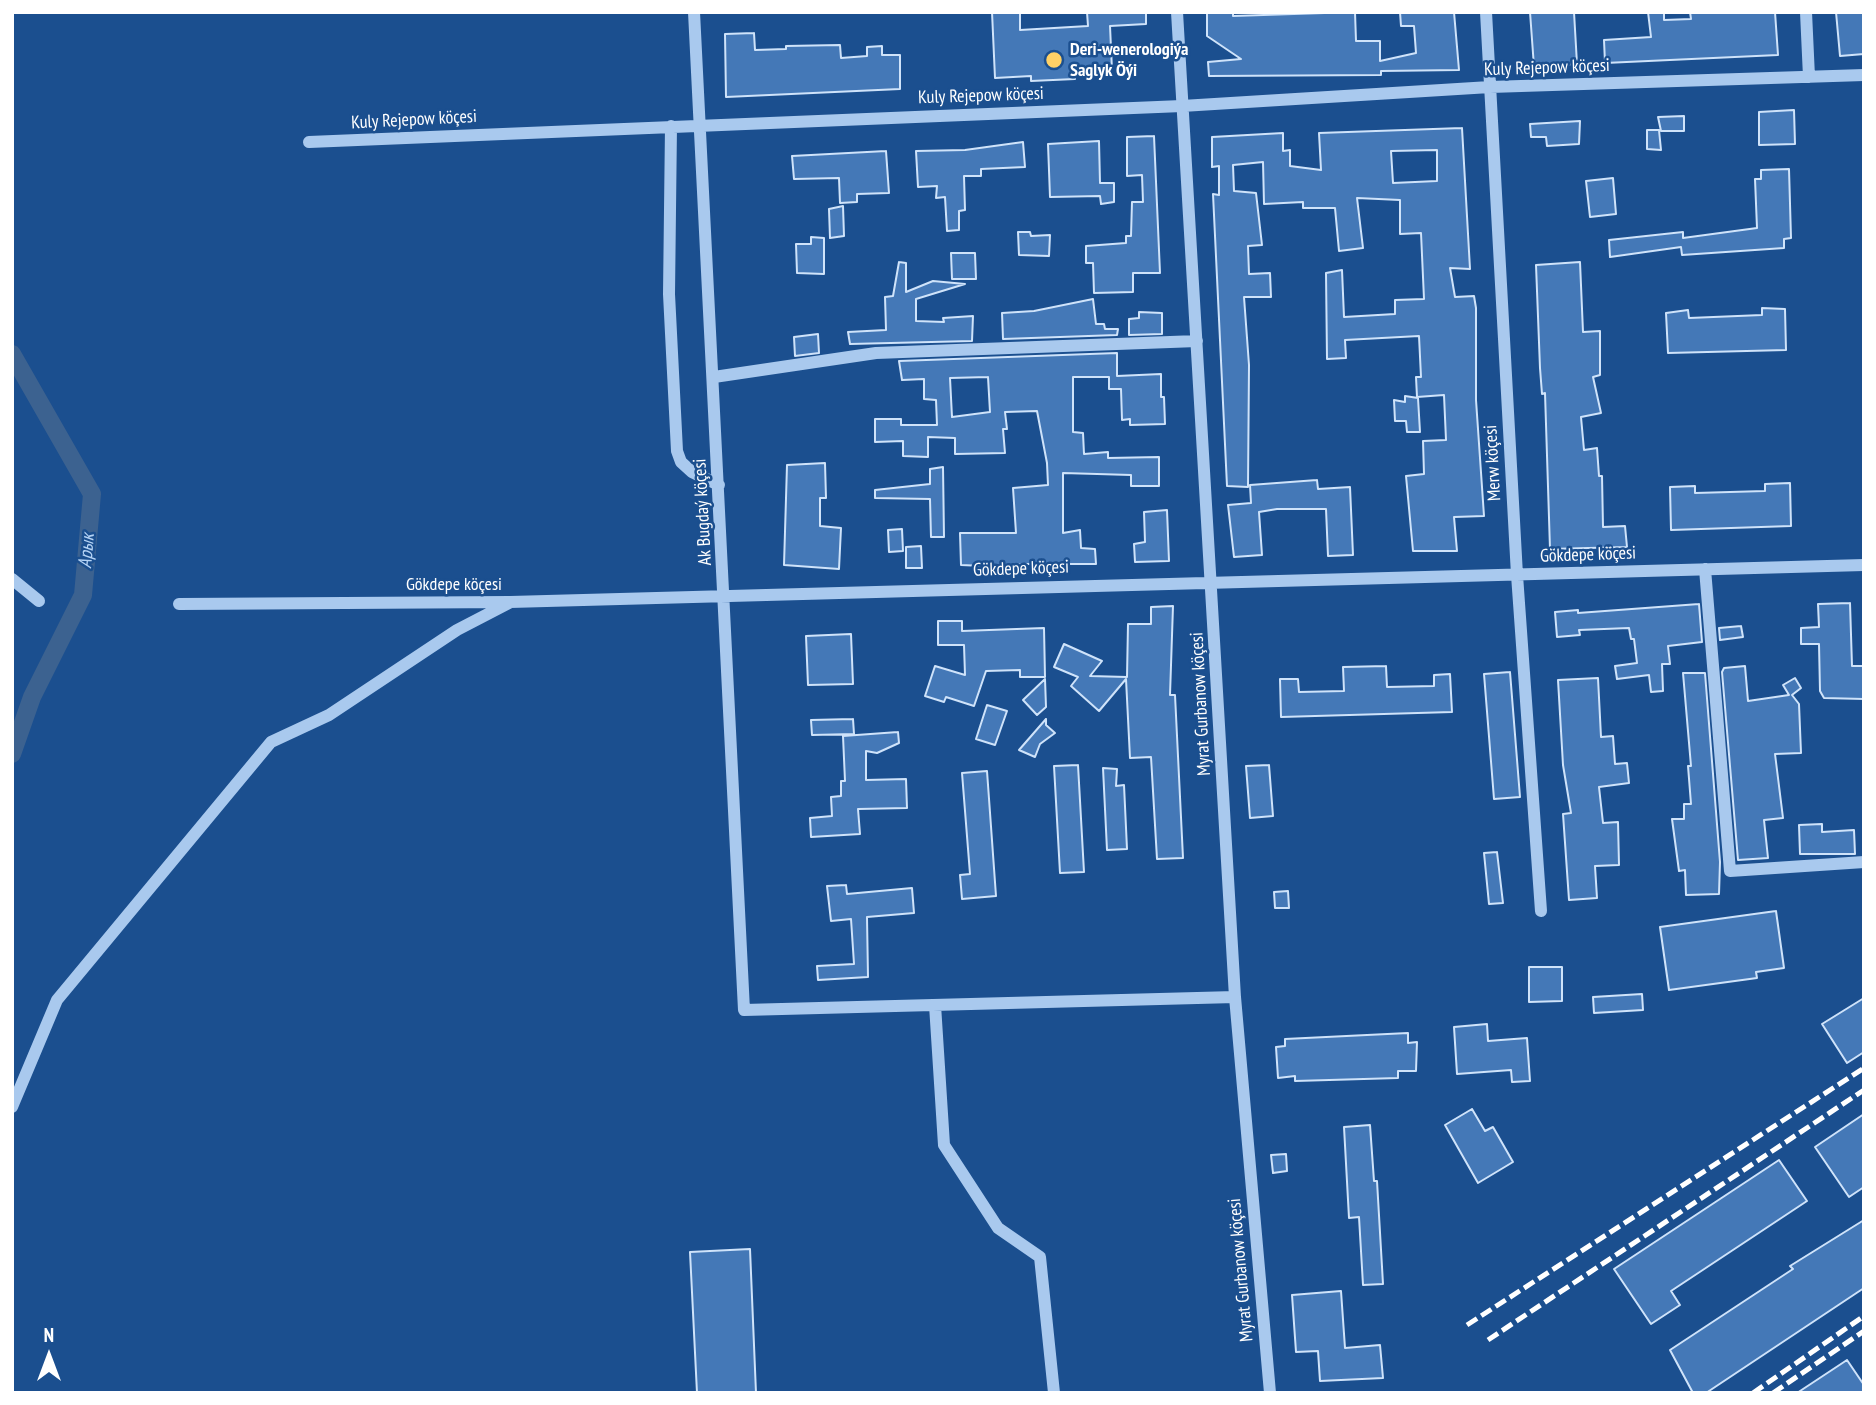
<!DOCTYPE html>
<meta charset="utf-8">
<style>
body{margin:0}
#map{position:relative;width:1876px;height:1405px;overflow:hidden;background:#1b4f8f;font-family:"PT Sans Narrow",sans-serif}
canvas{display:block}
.frame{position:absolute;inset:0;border:14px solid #fff;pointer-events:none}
.north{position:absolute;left:14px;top:1321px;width:70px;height:70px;-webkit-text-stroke:5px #1b4f8f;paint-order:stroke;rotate:0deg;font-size:19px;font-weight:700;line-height:28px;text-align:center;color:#fff}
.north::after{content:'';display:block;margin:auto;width:24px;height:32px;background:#fff;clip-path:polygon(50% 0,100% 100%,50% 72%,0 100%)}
</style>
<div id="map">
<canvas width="1876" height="1405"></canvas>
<div class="frame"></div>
<div class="north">N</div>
</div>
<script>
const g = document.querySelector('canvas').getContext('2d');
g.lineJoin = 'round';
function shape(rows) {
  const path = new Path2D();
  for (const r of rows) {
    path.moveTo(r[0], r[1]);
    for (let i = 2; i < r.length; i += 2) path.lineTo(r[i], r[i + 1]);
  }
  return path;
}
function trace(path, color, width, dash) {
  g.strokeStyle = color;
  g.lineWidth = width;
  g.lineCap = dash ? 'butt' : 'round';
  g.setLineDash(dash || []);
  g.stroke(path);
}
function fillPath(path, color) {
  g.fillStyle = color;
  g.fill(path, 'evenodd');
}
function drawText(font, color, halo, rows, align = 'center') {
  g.font = font + ' "PT Sans Narrow",sans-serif';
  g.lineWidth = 5;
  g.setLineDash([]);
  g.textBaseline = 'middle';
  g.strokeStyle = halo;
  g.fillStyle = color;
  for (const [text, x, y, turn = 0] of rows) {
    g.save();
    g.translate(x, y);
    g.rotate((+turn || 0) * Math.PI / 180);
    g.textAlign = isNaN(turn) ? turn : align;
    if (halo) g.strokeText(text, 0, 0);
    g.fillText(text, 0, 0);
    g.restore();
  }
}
const canal = shape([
 [12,354,92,494,83,595,32,697,12,754]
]);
const building = shape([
 [992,12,1020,12,1020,30,1088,26,1087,12,1146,12,1146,24,1110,26,1112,70,1075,71,1075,79,1031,81,1031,76,995,78,992,12],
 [1207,12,1233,12,1233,16,1355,12,1356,41,1380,41,1380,61,1416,53,1414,26,1401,26,1400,12,1454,12,1459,70,1381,71,1381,75,1209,76,1208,62,1241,59,1207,36,1207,12],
 [1530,12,1574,12,1577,64,1534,67,1530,12],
 [1648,12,1664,12,1664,20,1691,19,1690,12,1775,12,1778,55,1605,63,1604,40,1651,37,1648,12],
 [1836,12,1864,12,1864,54,1840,56,1836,12],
 [754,33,755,50,786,49,786,46,840,45,841,58,867,56,867,47,882,46,882,55,900,55,900,89,726,97,725,34,754,33],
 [1794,110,1795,144,1759,145,1759,112,1794,110],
 [1684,116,1684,131,1661,131,1658,117,1684,116],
 [1580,121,1579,144,1547,146,1546,137,1531,137,1530,124,1580,121],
 [1462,128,1470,269,1450,268,1455,297,1474,296,1476,308,1476,400,1484,516,1454,517,1457,551,1413,551,1406,476,1424,474,1423,441,1446,440,1444,395,1417,397,1416,377,1421,377,1419,336,1345,340,1346,358,1327,359,1326,273,1342,270,1344,317,1395,314,1395,300,1424,299,1421,233,1400,234,1400,200,1357,198,1363,248,1339,251,1335,208,1303,208,1303,202,1264,204,1263,162,1233,165,1234,191,1256,193,1262,245,1248,246,1249,274,1270,273,1271,297,1244,297,1249,365,1248,487,1227,486,1213,194,1219,195,1219,166,1212,167,1212,137,1283,133,1283,151,1290,150,1290,166,1321,170,1319,133,1462,128],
 [1437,150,1437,181,1393,183,1391,151,1437,150],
 [1647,130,1659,130,1661,150,1647,149,1647,130],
 [1154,136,1160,273,1133,273,1133,292,1094,293,1093,263,1086,263,1086,246,1126,243,1126,236,1131,236,1132,202,1143,202,1142,175,1127,176,1127,137,1154,136],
 [1099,141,1100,183,1114,183,1114,202,1101,204,1100,196,1050,197,1048,144,1099,141],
 [1023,142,1025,167,981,169,981,176,964,176,965,210,959,211,959,230,947,231,945,197,936,198,937,186,918,187,916,151,965,150,1023,142],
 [886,151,889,193,857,194,857,202,840,203,839,178,794,179,792,156,886,151],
 [1789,169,1791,238,1784,239,1784,248,1682,255,1681,247,1610,257,1609,240,1683,232,1683,238,1757,228,1755,179,1761,179,1761,170,1789,169],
 [1613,178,1616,214,1590,217,1586,181,1613,178],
 [843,206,844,236,830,238,829,209,843,206],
 [1018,232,1030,232,1031,236,1050,235,1049,256,1019,255,1018,232],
 [811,237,824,238,824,274,797,273,796,244,811,244,811,237],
 [951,253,975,253,976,279,952,279,951,253],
 [899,262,906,263,906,292,933,281,965,284,916,299,916,321,944,322,943,318,973,316,972,341,850,344,848,332,886,330,885,297,893,296,899,262],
 [1580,262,1583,332,1600,331,1600,375,1593,377,1601,413,1581,417,1584,450,1597,448,1599,476,1602,476,1603,527,1625,526,1627,547,1550,549,1545,393,1542,394,1540,368,1536,265,1580,262],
 [1093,299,1096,324,1104,324,1105,329,1118,329,1117,335,1003,339,1002,313,1034,311,1093,299],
 [1762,308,1785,309,1786,350,1668,353,1666,313,1688,310,1689,318,1762,315,1762,308],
 [1139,312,1162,313,1162,334,1129,335,1129,319,1139,318,1139,312],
 [818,334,819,353,795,356,794,337,818,334],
 [1117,353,1117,376,1161,374,1161,397,1164,397,1165,424,1130,425,1130,419,1122,420,1121,389,1109,389,1109,377,1073,377,1073,432,1083,433,1084,454,1108,452,1108,458,1159,457,1159,486,1131,486,1131,475,1063,473,1063,533,1080,530,1081,548,1095,549,1096,564,1023,564,1006,567,961,565,960,533,1016,533,1013,488,1048,485,1047,463,1037,411,1005,412,1007,429,1003,429,1005,453,955,454,955,438,928,437,928,457,903,456,903,441,875,442,875,419,901,419,901,425,937,425,936,400,924,399,924,379,902,380,899,361,1117,353],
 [988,377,990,412,952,417,950,378,988,377],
 [1405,396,1418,398,1420,432,1407,432,1406,421,1395,421,1394,400,1405,402,1405,396],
 [825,463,826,498,820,498,820,526,841,528,839,569,784,565,787,465,825,463],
 [943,467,944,537,931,537,930,499,875,498,875,490,930,484,930,469,943,467],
 [1317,480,1318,489,1350,487,1353,555,1328,556,1326,509,1277,509,1259,512,1262,555,1234,557,1228,505,1251,503,1250,485,1317,480],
 [1790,483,1791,526,1671,530,1670,487,1695,486,1695,493,1765,491,1765,484,1790,483],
 [1167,510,1169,561,1135,562,1134,544,1145,542,1144,512,1167,510],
 [902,529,903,551,889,552,888,530,902,529],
 [921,546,922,568,906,568,906,547,921,546],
 [1850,603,1852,666,1864,666,1864,699,1824,698,1820,691,1819,644,1801,644,1801,628,1819,627,1818,604,1850,603],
 [1699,604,1702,642,1668,646,1670,664,1662,664,1663,691,1651,692,1649,675,1617,679,1615,666,1637,663,1634,639,1631,639,1629,628,1579,630,1580,635,1557,637,1555,612,1578,610,1578,613,1699,604],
 [1173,606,1170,695,1175,695,1183,858,1157,859,1151,757,1130,758,1126,679,1099,711,1071,686,1078,677,1054,667,1064,644,1102,661,1090,676,1127,677,1128,624,1151,624,1151,607,1173,606],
 [938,621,962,621,962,631,1044,628,1045,677,1020,677,1020,670,986,671,974,706,946,697,944,702,925,696,935,666,965,675,964,645,938,645,938,621],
 [1741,626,1743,637,1720,640,1719,628,1741,626],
 [851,634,853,684,808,685,806,636,851,634],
 [1386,666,1387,687,1434,686,1434,675,1450,674,1452,712,1281,717,1280,679,1298,679,1299,692,1344,691,1343,667,1386,666],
 [1745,666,1748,701,1789,695,1783,685,1795,678,1801,688,1792,695,1799,704,1801,753,1775,754,1783,818,1764,820,1768,858,1738,860,1722,672,1724,668,1745,666],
 [1510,672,1520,797,1494,799,1484,674,1510,672],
 [1683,673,1705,673,1720,862,1719,894,1686,895,1685,870,1679,871,1672,819,1684,819,1684,804,1691,804,1688,766,1691,766,1683,673],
 [1598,678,1601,737,1613,736,1615,764,1627,763,1629,783,1599,787,1603,823,1618,822,1619,865,1595,866,1597,898,1569,900,1563,814,1571,813,1563,765,1558,680,1598,678],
 [1045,679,1046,707,1037,715,1023,700,1045,679],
 [987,705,1007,711,995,745,976,739,987,705],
 [853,719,854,734,812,735,811,720,853,719],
 [1046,719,1046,725,1055,733,1040,744,1035,757,1019,750,1046,719],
 [898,732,899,743,877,753,866,751,866,780,906,779,907,808,858,809,860,834,811,837,810,818,832,816,831,797,841,796,841,781,845,781,843,736,898,732],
 [1078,765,1084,872,1060,873,1054,766,1078,765],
 [1269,765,1273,816,1250,818,1246,766,1269,765],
 [1103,768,1117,769,1116,786,1124,785,1127,849,1107,850,1103,768],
 [987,771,996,896,962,899,960,875,970,874,962,773,987,771],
 [1822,824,1822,832,1854,830,1855,854,1800,854,1799,825,1822,824],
 [1497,852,1503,903,1489,904,1484,853,1497,852],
 [846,885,847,894,912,888,914,913,867,917,868,977,818,980,817,966,854,964,851,919,831,921,827,886,846,885],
 [1288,891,1289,908,1275,908,1274,892,1288,891],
 [1776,911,1784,968,1756,972,1757,978,1669,990,1660,927,1776,911],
 [1529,967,1562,967,1562,1001,1529,1002,1529,967],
 [1642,994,1643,1010,1594,1013,1593,997,1642,994],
 [1864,998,1864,1052,1847,1063,1822,1024,1864,998],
 [1487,1024,1488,1041,1527,1038,1530,1081,1512,1082,1511,1070,1457,1074,1454,1027,1487,1024],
 [1408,1033,1408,1043,1417,1042,1416,1071,1398,1071,1398,1078,1295,1081,1295,1076,1278,1078,1276,1047,1285,1046,1285,1039,1408,1033],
 [1472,1109,1485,1131,1493,1127,1513,1162,1478,1183,1445,1125,1472,1109],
 [1864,1114,1864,1187,1849,1197,1815,1147,1864,1114],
 [1370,1125,1374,1181,1377,1181,1383,1284,1363,1285,1359,1217,1349,1218,1344,1127,1370,1125],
 [1286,1154,1287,1171,1273,1173,1271,1155,1286,1154],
 [1779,1160,1807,1201,1671,1291,1680,1305,1651,1324,1614,1269,1779,1160],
 [1864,1220,1864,1288,1706,1393,1693,1393,1670,1350,1793,1269,1790,1266,1864,1220],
 [750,1249,756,1393,697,1393,690,1252,750,1249],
 [1341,1291,1345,1348,1380,1345,1383,1378,1320,1381,1318,1351,1296,1352,1292,1295,1341,1291],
 [1847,1360,1864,1385,1864,1393,1797,1393,1847,1360]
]);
const minor = shape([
 [694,12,744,1010,1235,997],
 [1177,12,1235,997,1270,1393],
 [1486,12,1517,575,1541,911],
 [1806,12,1809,77],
 [671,126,669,294,677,451,681,462,692,472,719,485],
 [309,142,1182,106,1490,87,1864,75],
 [714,377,876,353,1197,341],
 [1705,569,1730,871,1864,862],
 [12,579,39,601],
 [179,604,510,602,1864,565],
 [935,1005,944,1145,998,1228,1040,1257,1054,1393],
 [12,1107,57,1000,271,742,329,715,457,630,509,603]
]);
const rail = shape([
 [1467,1325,1864,1068],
 [1488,1340,1864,1090],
 [1753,1393,1864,1316],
 [1773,1393,1864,1331]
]);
const markers = [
 [1054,60,9,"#ffd166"]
];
const poiNames = [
 ["Deri-wenerologiýa",1070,50],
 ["Saglyk Öýi",1070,71]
];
const streetNames = [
 ["Kuly Rejepow köçesi",1547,68,-2],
 ["Kuly Rejepow köçesi",981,96,-2],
 ["Kuly Rejepow köçesi",414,120,-3],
 ["Merw köçesi",1493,463,-93],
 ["Ak Bugdaý köçesi",703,512,-93],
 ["Gökdepe köçesi",1588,555,-2],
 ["Gökdepe köçesi",1021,569,-2],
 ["Gökdepe köçesi",454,585],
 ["Myrat Gurbanow köçesi",1201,704,-93],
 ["Myrat Gurbanow köçesi",1241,1270,-95]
];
const waterNames = [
 ["Арык",87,551,-85]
];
trace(canal, '#3c6290', 18);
fillPath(building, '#4478b7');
trace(building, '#cfe3fa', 2);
trace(minor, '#a9c9ee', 12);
trace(rail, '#fff', 5, [12, 5]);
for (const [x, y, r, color] of markers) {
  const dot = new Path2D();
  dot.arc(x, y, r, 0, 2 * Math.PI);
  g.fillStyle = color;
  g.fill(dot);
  trace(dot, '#1b4f8f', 2.5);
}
drawText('bold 18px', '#fff', '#1b4f8f', poiNames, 'left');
drawText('18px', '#fff', '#1b4f8f', streetNames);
drawText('italic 19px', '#b5d3f5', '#1b4f8f', waterNames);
</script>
